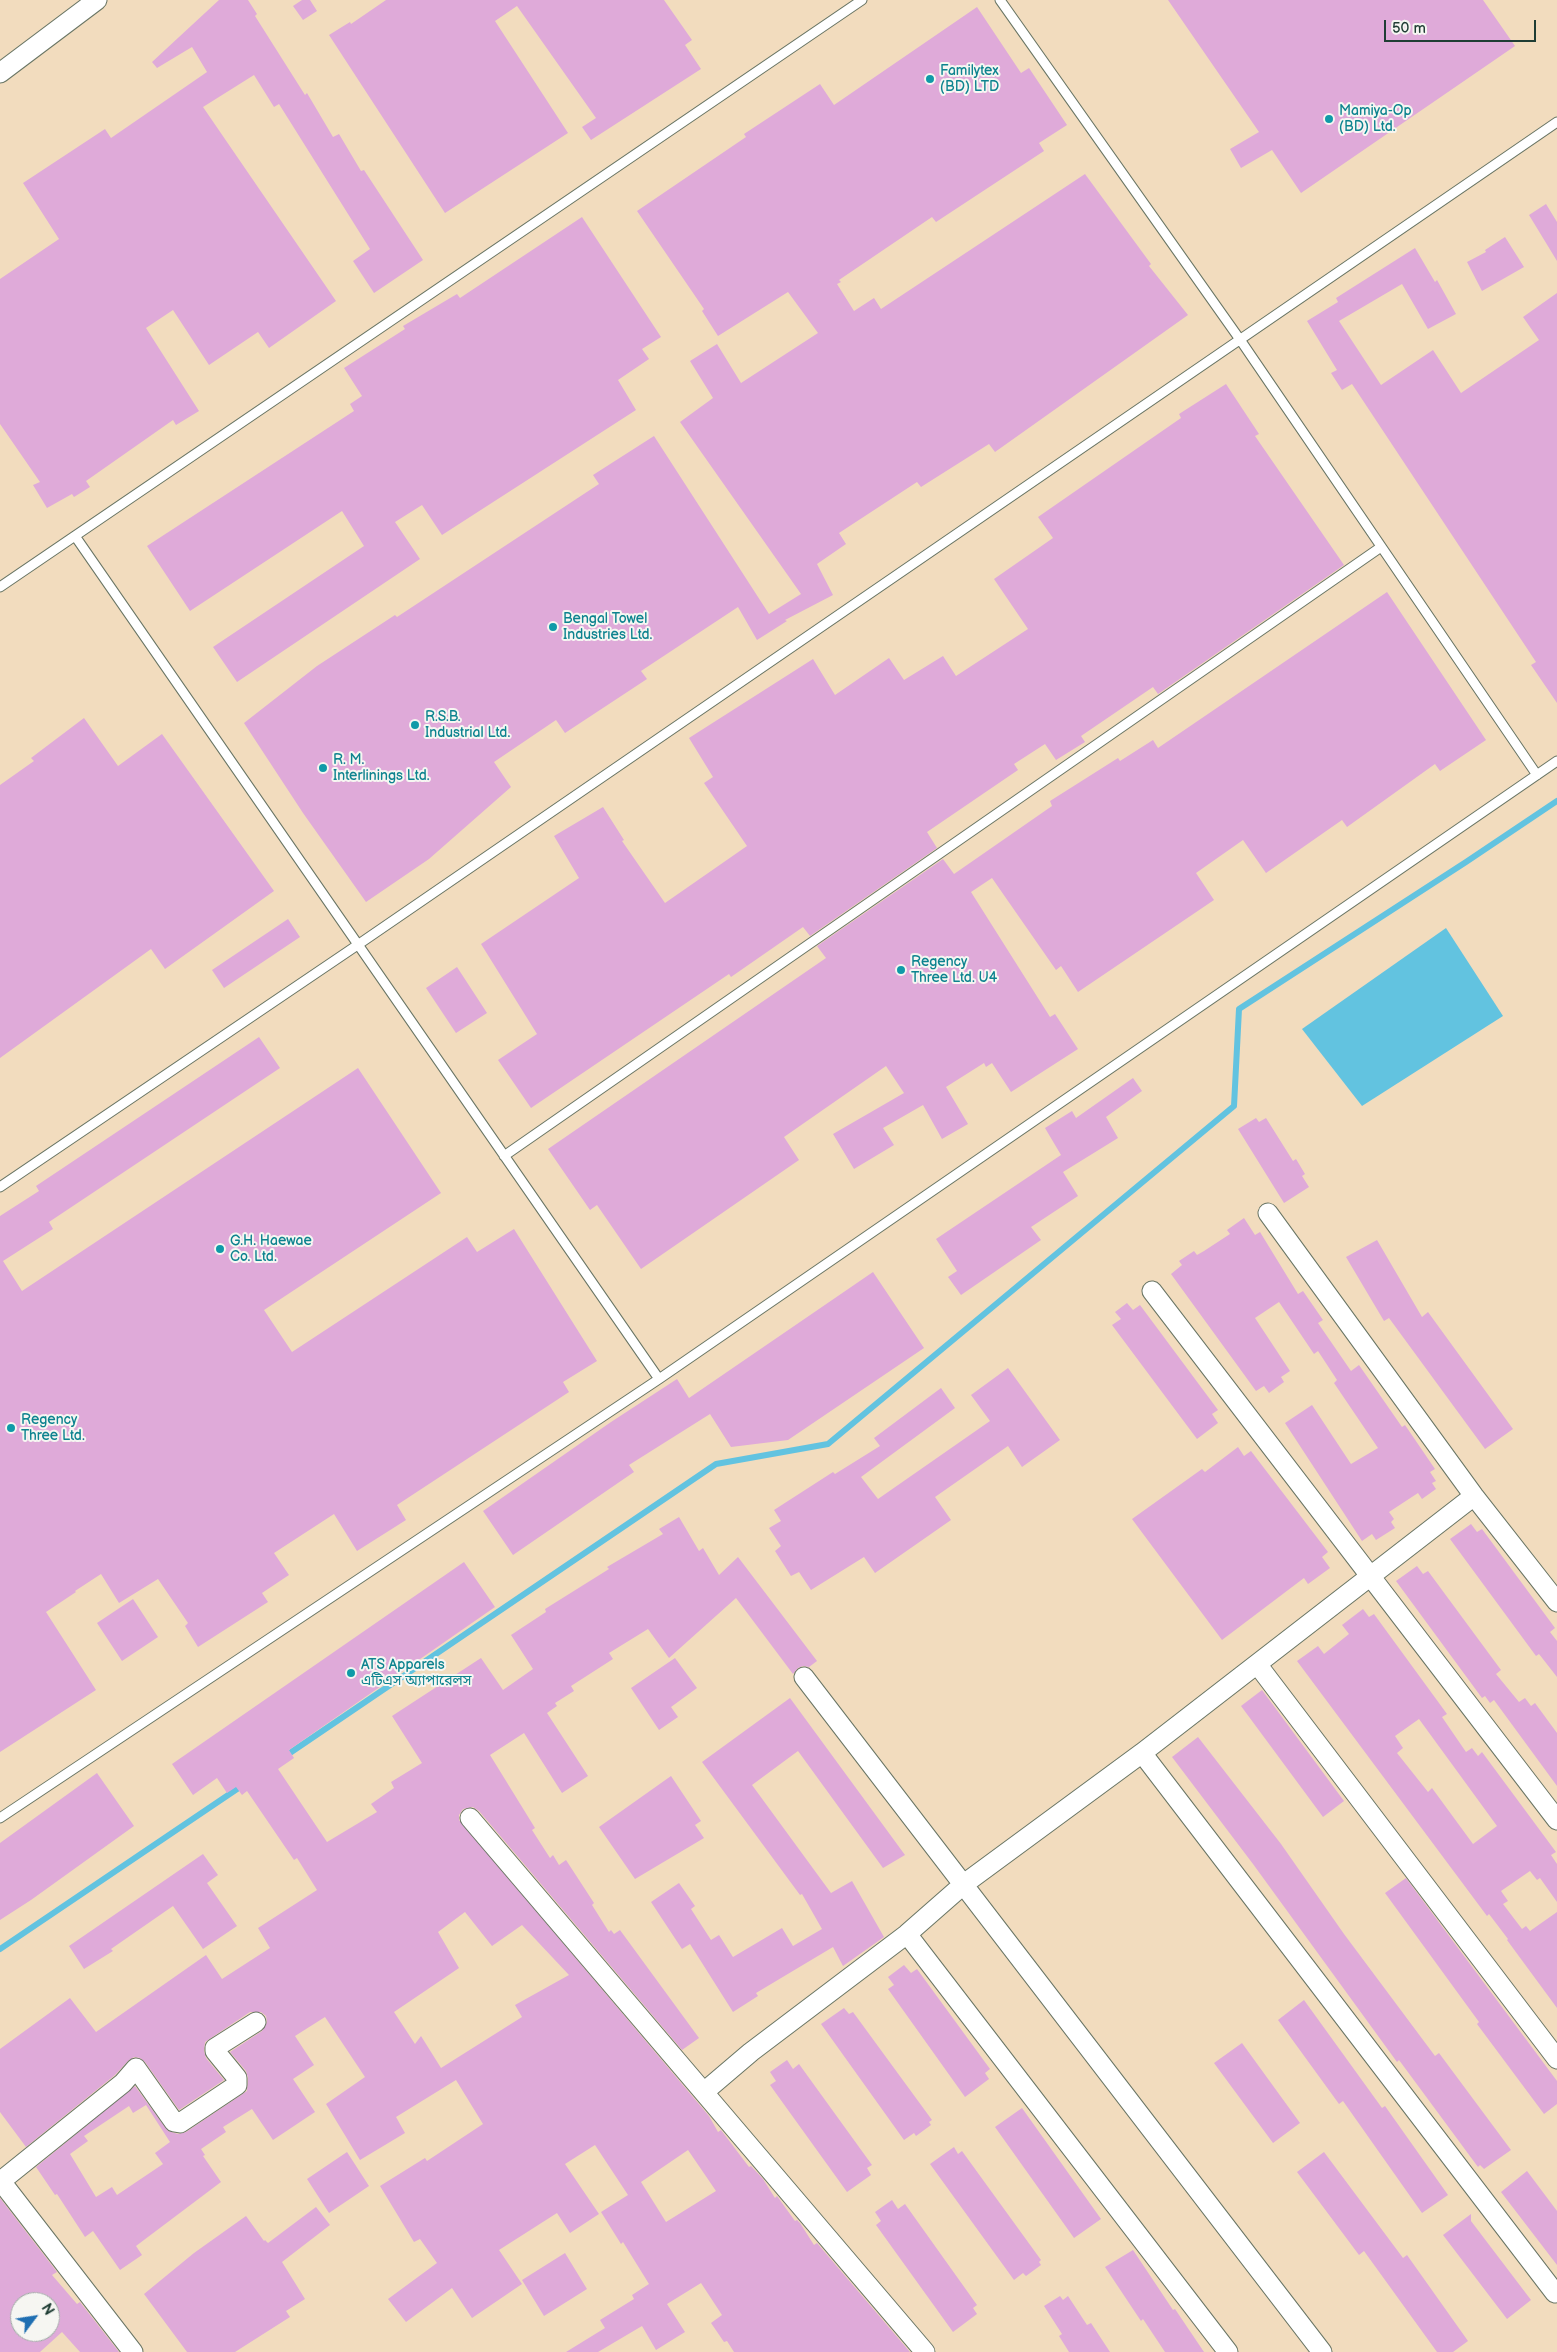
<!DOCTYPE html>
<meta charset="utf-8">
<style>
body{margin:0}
#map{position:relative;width:1557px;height:2352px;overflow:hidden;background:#f2dcbe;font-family:"Balsamiq Sans",sans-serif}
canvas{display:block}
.north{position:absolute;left:10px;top:2292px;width:50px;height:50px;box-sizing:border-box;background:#f6f6f2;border:1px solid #a0aca6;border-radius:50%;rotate:59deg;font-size:14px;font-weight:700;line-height:20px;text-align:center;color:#1f3d34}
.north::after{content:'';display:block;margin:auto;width:18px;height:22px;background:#1f6fb2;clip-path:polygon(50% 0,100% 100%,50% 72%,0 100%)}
.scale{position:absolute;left:1384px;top:20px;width:152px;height:22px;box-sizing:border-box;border:2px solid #1f3d34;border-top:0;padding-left:6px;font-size:15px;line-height:18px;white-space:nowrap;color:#1f3d34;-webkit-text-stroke:4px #f6f6f2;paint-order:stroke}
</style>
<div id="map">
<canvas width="1557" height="2352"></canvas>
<div class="north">N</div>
<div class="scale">50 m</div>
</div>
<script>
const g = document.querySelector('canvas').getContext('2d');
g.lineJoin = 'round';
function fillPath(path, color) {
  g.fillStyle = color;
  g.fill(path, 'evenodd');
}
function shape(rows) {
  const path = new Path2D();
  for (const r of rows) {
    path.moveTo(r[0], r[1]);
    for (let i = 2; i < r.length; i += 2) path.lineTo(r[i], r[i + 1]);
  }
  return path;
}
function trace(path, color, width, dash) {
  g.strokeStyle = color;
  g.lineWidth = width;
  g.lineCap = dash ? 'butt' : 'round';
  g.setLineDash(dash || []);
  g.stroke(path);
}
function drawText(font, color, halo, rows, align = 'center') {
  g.font = font + ' "Balsamiq Sans","Noto Sans Bengali",sans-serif';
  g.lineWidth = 4;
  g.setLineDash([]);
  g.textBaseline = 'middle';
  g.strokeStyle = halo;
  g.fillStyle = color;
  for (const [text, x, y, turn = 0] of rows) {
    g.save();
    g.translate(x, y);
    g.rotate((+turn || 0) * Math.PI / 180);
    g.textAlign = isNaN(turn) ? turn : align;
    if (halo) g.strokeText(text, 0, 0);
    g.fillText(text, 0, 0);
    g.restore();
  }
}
const water = shape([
 [1446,928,1503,1016,1362,1106,1302,1029]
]);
const stream = shape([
 [284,1757,716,1464,828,1444,1234,1106,1239,1009,1466,862,1557,801],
 [0,1949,243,1785]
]);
const building = shape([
 [219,0,248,0,257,14,255,16,305,95,307,93,333,137,339,134,361,171,364,170,423,260,374,293,353,261,370,249,279,104,274,107,254,75,203,107,336,301,269,348,258,332,209,365,173,310,146,328,199,411,176,425,173,420,86,481,90,487,74,497,72,494,47,508,33,485,40,482,0,424,0,279,59,239,23,183,105,129,111,138,207,72,192,47,157,68,152,62],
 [302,0,310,0,317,11,303,20,293,6],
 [386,0,664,0,692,40,685,45,701,69,591,140,582,127,596,118,517,6,495,21,568,133,445,213,329,35,350,22,351,24],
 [1168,0,1483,0,1515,46,1301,193,1272,150,1241,168,1230,149,1259,132],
 [977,7,1021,73,1029,68,1067,125,1039,143,1044,151,936,222,932,217,839,280,841,282,837,284,854,311,874,298,881,309,1085,174,1151,264,1149,266,1188,315,995,452,989,444,921,487,917,482,839,533,846,544,817,564,833,595,785,620,787,621,757,640,738,607,641,671,647,679,565,733,556,720,494,762,511,787,429,859,366,902,303,813,244,723,317,666,395,615,397,617,599,484,593,475,654,436,769,614,801,594,680,422,713,398,690,361,717,344,741,383,818,333,788,292,718,336,702,311,704,309,637,211,746,137,744,134,820,84,834,105],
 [1546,204,1557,222,1557,261,1529,215],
 [582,217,661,337,642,349,649,359,618,380,636,410,442,535,422,505,395,522,420,559,237,682,213,647,364,546,342,511,190,611,147,546,354,411,350,404,362,396,344,368,405,329,403,326,457,294,460,298],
 [1505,237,1524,267,1482,291,1467,262,1486,252,1485,250],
 [1415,248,1435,282,1437,280,1456,314,1428,329,1402,284,1339,321,1381,385,1433,350,1461,393,1539,340,1523,317,1557,293,1557,703,1531,665,1536,662,1352,384,1342,390,1331,373,1337,370,1307,321,1338,302,1336,298],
 [1226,384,1259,434,1255,436,1344,565,1158,694,1153,687,1081,736,1085,742,1056,760,1045,744,1014,764,1018,770,927,832,937,848,810,936,803,927,731,977,729,974,531,1108,498,1060,537,1034,481,944,579,878,554,836,603,807,624,840,622,841,665,903,747,846,704,783,713,777,689,738,813,659,835,695,889,658,904,680,943,656,956,676,1028,629,994,579,1053,538,1038,517,1181,418,1179,414],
 [1387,592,1486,740,1440,771,1435,764,1347,827,1342,820,1266,873,1243,840,1196,873,1214,900,1078,992,1061,966,1056,970,992,878,971,892,1050,1017,1055,1014,1078,1049,1011,1092,992,1063,986,1067,984,1063,946,1087,968,1124,942,1139,923,1105,883,1128,894,1145,854,1169,833,1134,904,1093,886,1066,784,1137,799,1160,641,1269,597,1205,590,1210,548,1149,826,958,817,946,943,859,954,874,1052,806,1050,801,1118,758,1120,761,1153,740,1158,748],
 [84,718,118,766,162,734,274,891,165,969,151,949,0,1058,0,785,34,761,31,758],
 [288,919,300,937,224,988,212,970],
 [457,967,487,1013,456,1033,426,988],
 [259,1037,280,1068,49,1222,53,1229,3,1261,22,1291,358,1068,441,1193,264,1310,292,1352,467,1237,477,1252,514,1229,597,1361,563,1382,569,1392,397,1505,406,1520,357,1551,334,1514,274,1553,289,1575,262,1593,268,1602,198,1647,185,1626,188,1623,158,1579,119,1603,101,1574,75,1591,76,1592,46,1612,96,1690,0,1752,0,1216,39,1191,36,1186],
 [1133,1078,1142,1091,1106,1117,1118,1138,1063,1172,1078,1196,1031,1227,1041,1240,961,1295,948,1277,957,1271,936,1239,1061,1155,1045,1128,1072,1111,1076,1118],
 [1256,1118,1259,1122,1266,1118,1293,1161,1296,1159,1305,1174,1302,1176,1309,1187,1284,1203,1238,1129],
 [1244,1218,1255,1235,1260,1232,1298,1294,1303,1291,1323,1320,1318,1323,1351,1371,1359,1365,1402,1427,1405,1425,1435,1469,1430,1472,1436,1481,1432,1483,1436,1489,1422,1499,1418,1493,1389,1512,1394,1519,1391,1522,1395,1528,1376,1540,1372,1534,1362,1541,1285,1423,1312,1405,1351,1464,1378,1448,1334,1383,1337,1380,1318,1351,1314,1354,1279,1302,1255,1318,1290,1371,1281,1377,1284,1382,1269,1393,1264,1386,1256,1391,1171,1274,1182,1265,1179,1261,1194,1251,1197,1255,1204,1251,1230,1234,1227,1230],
 [1377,1240,1422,1317,1428,1312,1513,1429,1485,1449,1389,1318,1384,1321,1346,1257],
 [873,1272,924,1348,788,1440,731,1447,710,1414,629,1465,634,1472,513,1555,483,1511,611,1422,677,1379,689,1398],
 [1127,1303,1133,1310,1140,1305,1218,1410,1212,1414,1218,1423,1197,1439,1112,1325,1121,1319,1115,1312],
 [1008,1368,1060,1440,1022,1467,1008,1446,935,1497,951,1520,875,1573,864,1557,811,1590,799,1572,791,1576,775,1551,781,1546,769,1528,781,1521,774,1510,833,1472,835,1474,880,1446,874,1438,941,1388,955,1408,861,1477,878,1499,990,1421,971,1395],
 [1238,1447,1244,1456,1251,1451,1328,1552,1322,1557,1330,1568,1308,1584,1304,1578,1222,1640,1132,1519,1202,1469,1205,1472],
 [679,1517,699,1551,703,1548,719,1575,738,1557,817,1661,809,1667,803,1666,798,1668,793,1674,736,1598,669,1658,648,1629,609,1653,613,1659,571,1686,574,1691,555,1703,557,1706,547,1713,588,1776,562,1793,524,1733,490,1755,535,1828,532,1830,550,1858,553,1855,559,1865,566,1860,594,1903,592,1905,609,1932,611,1930,614,1934,620,1930,699,2038,682,2050,479,1811,473,1807,463,1809,459,1815,459,1820,709,2116,718,2132,721,2130,749,2167,751,2166,763,2179,775,2198,777,2196,795,2221,797,2220,800,2223,814,2245,817,2243,910,2352,734,2352,727,2341,724,2342,711,2323,722,2315,701,2283,667,2304,685,2332,656,2350,642,2326,598,2352,566,2352,605,2328,600,2320,634,2299,632,2295,649,2284,623,2242,621,2244,601,2212,628,2195,595,2145,565,2164,599,2214,570,2233,557,2213,499,2250,522,2284,472,2318,452,2288,406,2322,388,2299,437,2263,420,2239,414,2242,380,2186,425,2158,427,2161,483,2124,456,2080,396,2117,405,2133,360,2160,326,2104,365,2077,325,2017,295,2036,314,2065,293,2079,315,2112,273,2140,252,2109,223,2127,226,2132,201,2149,205,2155,203,2156,221,2182,136,2246,142,2255,120,2270,93,2231,85,2237,57,2194,55,2195,36,2167,135,2086,168,2131,178,2134,186,2132,247,2091,248,2078,246,2071,230,2052,262,2031,267,2022,266,2016,261,2012,250,2012,205,2042,204,2051,206,2058,224,2080,179,2110,145,2062,140,2058,134,2057,128,2061,115,2075,26,2147,0,2112,0,2049,70,1998,96,2032,206,1955,222,1979,270,1948,258,1928,317,1890,297,1858,294,1860,247,1791,242,1795,236,1787,227,1793,217,1778,193,1795,172,1764,464,1562,495,1607,289,1750,294,1758,278,1769,327,1842,377,1812,371,1804,394,1788,391,1782,422,1763,392,1716,481,1658,503,1690,533,1669,511,1635,546,1612,545,1609,609,1569,607,1567,663,1534,659,1529],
 [465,1912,492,1946,522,1925,569,1975,515,2005,522,2017,441,2068,421,2036,415,2044,394,2012,459,1968,438,1932],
 [146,2105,170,2142,155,2153,163,2164,117,2195,112,2187,96,2197,70,2154,88,2141,84,2136,129,2106,133,2113],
 [688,2150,716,2191,666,2222,641,2182],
 [1471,1524,1477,1532,1482,1529,1555,1628,1550,1632,1557,1641,1557,1677,1539,1654,1536,1656,1450,1539],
 [1417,1566,1423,1574,1428,1571,1501,1670,1496,1674,1519,1702,1525,1698,1531,1706,1535,1703,1557,1733,1557,1786,1494,1700,1490,1703,1485,1696,1482,1698,1396,1581],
 [133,1599,158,1637,122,1661,97,1623],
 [1363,1609,1369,1617,1374,1614,1447,1714,1442,1717,1466,1752,1472,1748,1478,1756,1482,1752,1556,1852,1551,1855,1557,1864,1557,1902,1540,1878,1537,1880,1530,1871,1501,1891,1508,1901,1503,1904,1522,1929,1526,1926,1530,1931,1557,1912,1557,2008,1507,1940,1508,1939,1489,1914,1487,1916,1297,1661,1318,1646,1324,1654,1349,1634,1342,1625],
 [1419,1719,1497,1826,1473,1844,1432,1788,1428,1792,1397,1753,1403,1748,1395,1736],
 [675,1658,697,1688,671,1707,678,1717,659,1730,631,1688],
 [1262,1690,1344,1801,1323,1817,1241,1706],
 [790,1698,905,1855,883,1868,798,1751,752,1785,831,1893,852,1881,884,1937,843,1966,833,1947,756,1993,758,1996,733,2012,690,1944,682,1949,651,1902,679,1883,695,1906,691,1909,711,1940,719,1935,733,1957,782,1928,793,1946,822,1929,802,1894,800,1895,702,1762],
 [1198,1737,1281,1844,1344,1934,1435,2056,1439,2053,1511,2150,1484,2169,1480,2165,1478,2167,1399,2060,1397,2062,1253,1864,1172,1757],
 [97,1773,134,1826,31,1900,0,1920,0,1843],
 [671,1776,701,1821,695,1825,704,1838,635,1879,599,1827],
 [203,1854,218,1875,207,1883,237,1926,203,1949,173,1906,111,1949,113,1951,84,1969,69,1946],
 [1406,1878,1557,2081,1557,2104,1544,2114,1477,2024,1479,2022,1385,1893],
 [904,1965,911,1973,917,1969,990,2069,985,2073,989,2079,965,2097,888,1989,894,1985,888,1977],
 [1304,2000,1382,2108,1385,2106,1448,2195,1422,2213,1343,2101,1339,2104,1278,2020],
 [844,2008,849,2014,853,2012,932,2120,929,2122,931,2125,916,2136,914,2133,904,2140,821,2024],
 [1242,2043,1300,2123,1273,2143,1214,2063],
 [787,2060,793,2069,799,2064,872,2165,867,2168,871,2175,847,2192,770,2085,776,2081,770,2072],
 [1022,2108,1101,2219,1074,2238,995,2127],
 [954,2147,958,2154,962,2151,1041,2260,1039,2262,1041,2265,1026,2276,1023,2273,1014,2280,930,2164],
 [347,2152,369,2186,329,2213,307,2179],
 [1324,2152,1403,2258,1407,2255,1468,2341,1453,2352,1437,2352,1364,2251,1359,2255,1297,2172],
 [1527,2171,1557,2211,1557,2265,1501,2192],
 [0,2198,57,2272,52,2275,77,2304,80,2302,119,2352,80,2352,62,2332,40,2352,0,2352],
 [20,2302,50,2302,50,2332,20,2332],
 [892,2200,898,2209,905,2204,977,2305,973,2308,977,2314,953,2332,876,2225,881,2221,875,2212],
 [316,2207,330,2225,282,2262,305,2299,286,2311,290,2317,235,2352,187,2352,144,2294,194,2253,246,2216,264,2241,265,2240,268,2243],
 [1471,2214,1471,2221,1531,2300,1507,2319,1443,2235],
 [1133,2250,1173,2310,1175,2309,1204,2352,1165,2352,1143,2319,1141,2321,1105,2267],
 [565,2253,587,2289,544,2316,522,2280],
 [1060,2296,1063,2300,1068,2296,1087,2325,1091,2323,1110,2352,1069,2352,1059,2336,1062,2334,1044,2306]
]);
const lane = shape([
 [1000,0,1241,341,1537,775],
 [75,536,659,1379],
 [0,587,862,0],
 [504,1156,1381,547],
 [0,1187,359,944,1557,122],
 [0,1818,659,1379,1557,761]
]);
const street = shape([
 [0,73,97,0],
 [1268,1213,1474,1496,1557,1602],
 [1152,1291,1557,1820],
 [1257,1664,1557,2059],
 [804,1677,1322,2352],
 [1142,1753,1555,2293],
 [470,1818,925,2352],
 [907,1934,1228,2352],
 [704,2092,751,2052,907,1934,964,1884,1142,1753,1474,1496],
 [0,2180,133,2352],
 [1,2181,123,2083,136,2068,174,2122,180,2123,237,2085,237,2078,215,2051,215,2048,256,2022]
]);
const markers = [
 [930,79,5,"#0f9aa8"],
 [1329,119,5,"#0f9aa8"],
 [553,627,5,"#0f9aa8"],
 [415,725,5,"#0f9aa8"],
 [323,768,5,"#0f9aa8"],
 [901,970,5,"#0f9aa8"],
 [220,1249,5,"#0f9aa8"],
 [11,1428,5,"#0f9aa8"],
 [351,1673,5,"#0f9aa8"]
];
const cultureNames = [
 ["Familytex",940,71],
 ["(BD) LTD",940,87],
 ["Mamiya-Op",1339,111],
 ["(BD) Ltd.",1339,127],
 ["Bengal Towel",563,619],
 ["Industries Ltd.",563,635],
 ["R.S.B.",425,717],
 ["Industrial Ltd.",425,733],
 ["R. M.",333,760],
 ["Interlinings Ltd.",333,776],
 ["Regency",911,962],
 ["Three Ltd. U4",911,978],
 ["G.H. Haewae",230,1241],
 ["Co. Ltd.",230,1257],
 ["Regency",21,1420],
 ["Three Ltd.",21,1436],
 ["ATS Apparels",361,1665],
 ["এটিএস অ্যাপারেলস",361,1681]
];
fillPath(water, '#62c3e0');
trace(stream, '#62c3e0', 6);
fillPath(building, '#dfaad9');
trace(lane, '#697564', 11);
trace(street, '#697564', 21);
trace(lane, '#fff', 9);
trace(street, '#fff', 19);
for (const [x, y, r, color] of markers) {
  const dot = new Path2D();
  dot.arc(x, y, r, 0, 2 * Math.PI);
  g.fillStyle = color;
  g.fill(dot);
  trace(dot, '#f6f6f2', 2);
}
drawText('14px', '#0d838f', '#f6f6f2', cultureNames, 'left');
</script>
